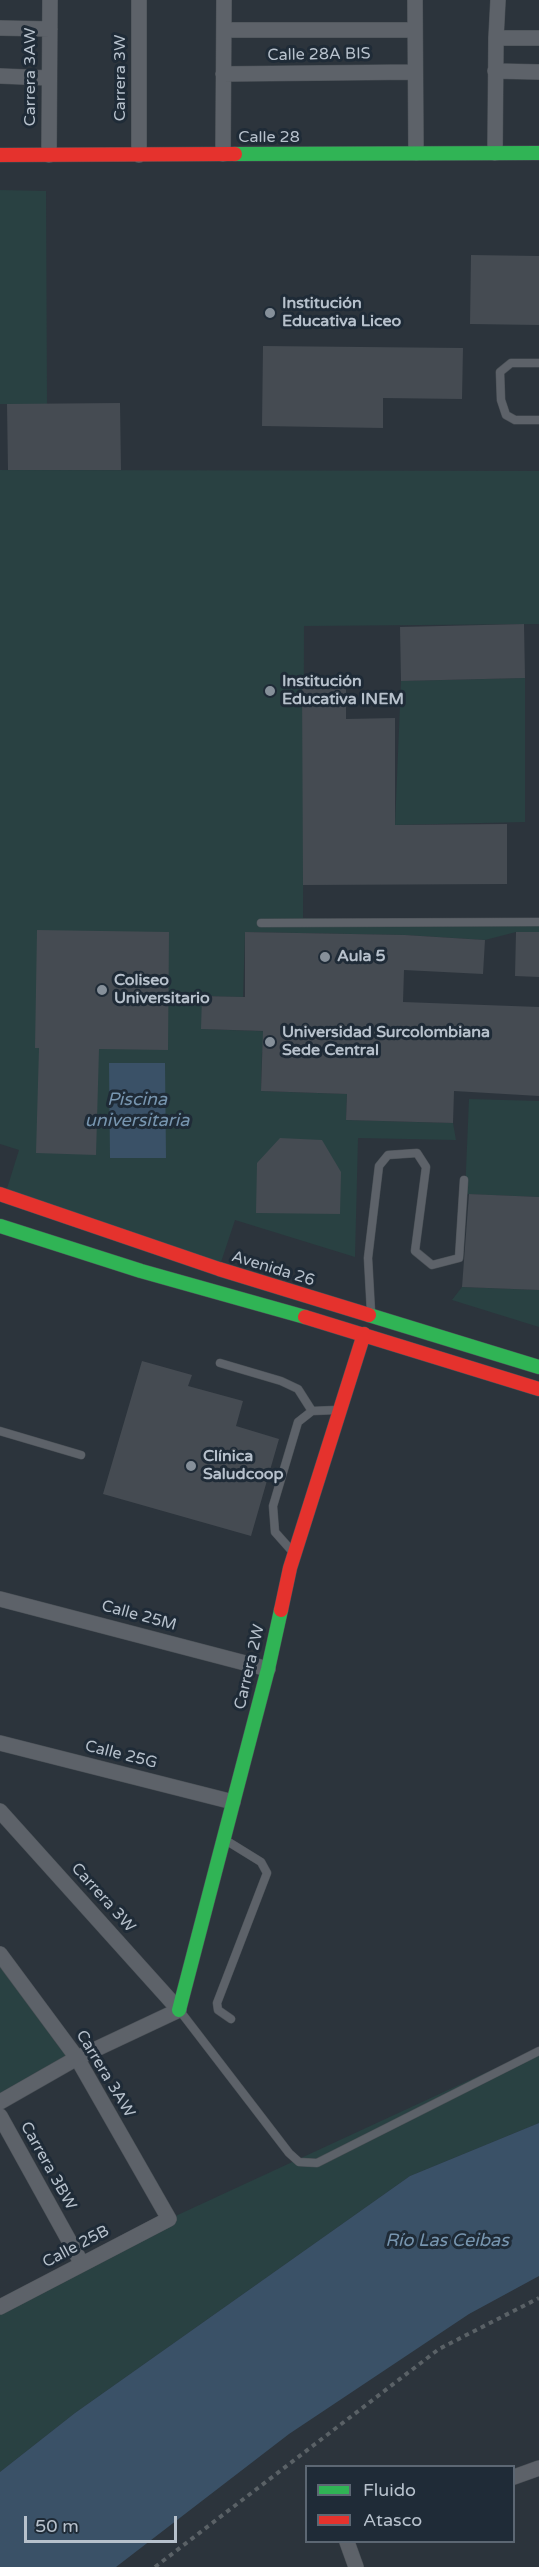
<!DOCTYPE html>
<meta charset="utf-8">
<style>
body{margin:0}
#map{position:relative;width:539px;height:2567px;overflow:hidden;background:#2c343c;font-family:"Varela Round",sans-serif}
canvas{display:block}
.legend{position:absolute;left:305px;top:2465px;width:210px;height:78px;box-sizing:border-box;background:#1f2b37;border:2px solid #5c6773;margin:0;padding:8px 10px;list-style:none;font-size:18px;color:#b7c1cc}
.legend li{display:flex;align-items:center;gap:12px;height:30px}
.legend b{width:30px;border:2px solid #5c6773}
.scale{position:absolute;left:24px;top:2516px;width:153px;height:27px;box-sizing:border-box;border:3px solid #b7c1cc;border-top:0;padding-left:8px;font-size:18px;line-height:21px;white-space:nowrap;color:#b7c1cc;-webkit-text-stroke:4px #1f2b37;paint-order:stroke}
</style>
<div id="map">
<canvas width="539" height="2567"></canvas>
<ul class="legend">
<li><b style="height:8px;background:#30b455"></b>Fluido</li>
<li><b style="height:8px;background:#e5322d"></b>Atasco</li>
</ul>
<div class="scale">50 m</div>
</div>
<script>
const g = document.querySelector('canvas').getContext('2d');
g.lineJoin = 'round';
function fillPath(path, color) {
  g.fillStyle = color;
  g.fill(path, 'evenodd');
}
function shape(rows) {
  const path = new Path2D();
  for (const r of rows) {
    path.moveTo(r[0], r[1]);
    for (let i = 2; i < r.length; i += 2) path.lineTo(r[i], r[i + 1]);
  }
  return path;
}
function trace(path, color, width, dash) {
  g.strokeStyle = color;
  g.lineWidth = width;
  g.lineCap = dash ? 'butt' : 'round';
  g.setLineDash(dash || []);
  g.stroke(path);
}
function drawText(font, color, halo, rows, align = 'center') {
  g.font = font + ' "Varela Round",sans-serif';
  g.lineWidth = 6;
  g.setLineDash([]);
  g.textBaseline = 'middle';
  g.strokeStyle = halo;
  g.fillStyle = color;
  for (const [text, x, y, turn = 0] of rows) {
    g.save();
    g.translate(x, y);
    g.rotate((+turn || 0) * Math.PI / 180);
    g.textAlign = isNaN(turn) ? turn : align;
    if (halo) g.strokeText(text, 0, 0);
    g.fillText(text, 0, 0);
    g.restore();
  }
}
const green = shape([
 [0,190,46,191,47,404,0,404],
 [0,470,539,471,539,624,304,626,303,918,539,925,539,932,516,932,485,940,405,935,245,932,243,997,202,996,202,1029,336,1034,336,1054,262,1052,261,1091,347,1094,346,1120,453,1123,456,1140,358,1138,355,1257,235,1220,219,1268,5,1195,19,1150,0,1144],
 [525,678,525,822,395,825,401,681],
 [469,1099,539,1101,539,1197,465,1194],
 [462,1287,539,1290,539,1327,452,1300],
 [0,1961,76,2065,0,2102],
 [539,2048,539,2123,410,2176,75,2413,0,2472,0,2307,169,2219]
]);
const water = shape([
 [109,1063,165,1063,166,1158,110,1158],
 [539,2123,539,2276,469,2314,289,2434,116,2567,0,2567,0,2472,75,2413,410,2176]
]);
const building = shape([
 [471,255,539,256,539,325,470,324],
 [263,346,463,348,462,399,383,398,383,428,262,426],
 [120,403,121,470,8,470,7,404],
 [524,624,525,678,401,681,400,627],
 [302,680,346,680,346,719,395,718,395,825,507,824,507,884,303,885],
 [37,930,169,932,168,1050,99,1049,96,1155,36,1153,39,1048,35,1048],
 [245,932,405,935,485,940,483,974,404,970,403,1002,539,1007,539,1096,454,1091,453,1123,346,1120,347,1094,261,1091,263,1031,201,1029,202,996,245,997],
 [516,932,539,932,539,977,515,976],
 [280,1138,322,1140,341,1172,340,1214,256,1213,257,1163],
 [469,1194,539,1197,539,1290,462,1287],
 [142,1361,192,1375,188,1386,243,1401,236,1426,279,1439,251,1536,103,1494]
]);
const path = shape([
 [155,2567,439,2349,539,2298]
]);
const lane = shape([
 [539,363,511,363,500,372,501,400,506,415,515,420,539,420],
 [261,923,539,922],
 [371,1312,368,1258,379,1166,388,1155,417,1153,426,1167,415,1251,432,1265,459,1258,464,1180],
 [220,1363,281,1381,298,1389,312,1411],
 [0,1431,81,1455],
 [291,1550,275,1532,273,1506,298,1422,312,1411,336,1410],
 [227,1841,261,1862,267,1873,217,2003,218,2010,231,2019],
 [180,2011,289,2153,299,2162,317,2163,539,2051]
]);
const street = shape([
 [139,0,139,155],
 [415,0,416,153],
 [0,28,50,29],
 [224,30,415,30],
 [496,38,539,38],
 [495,71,539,72],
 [223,74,415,72],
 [0,76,49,78],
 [495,153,496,38,498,0],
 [223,154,224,0],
 [49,155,50,0],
 [0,1599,268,1669],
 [0,1743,233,1802],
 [0,1811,179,2010,77,2058,0,2102],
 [0,1954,77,2058,169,2219,0,2307],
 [0,2116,82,2264],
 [514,2477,539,2468],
 [347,2542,356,2567]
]);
const fast = shape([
 [235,154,539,153],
 [0,1226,141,1271,305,1317],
 [369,1315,539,1367],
 [179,2010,268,1669,281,1610]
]);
const jam = shape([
 [0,155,235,154],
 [0,1194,219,1269,369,1315],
 [305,1317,539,1389],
 [281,1610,290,1568,364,1334]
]);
const markers = [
 [270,313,6,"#86909a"],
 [270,691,6,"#86909a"],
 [325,957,6,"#86909a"],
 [102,990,6,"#86909a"],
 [270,1042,6,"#86909a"],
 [191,1466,6,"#86909a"]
];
const streetNames = [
 ["Calle 28A BIS",319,55,-1],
 ["Carrera 3AW",31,77,-90],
 ["Carrera 3W",121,78,-90],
 ["Calle 28",269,138],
 ["Avenida 26",273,1269,17],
 ["Calle 25M",139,1616,15],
 ["Carrera 2W",250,1667,-77],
 ["Calle 25G",121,1755,14],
 ["Carrera 3W",103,1898,48],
 ["Carrera 3AW",105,2074,59],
 ["Carrera 3BW",48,2166,61],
 ["Calle 25B",76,2247,-28]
];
const poiNames = [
 ["Institución",282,304],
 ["Educativa Liceo",282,322],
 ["Institución",282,682],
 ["Educativa INEM",282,700],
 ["Aula 5",337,957],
 ["Coliseo",114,981],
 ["Universitario",114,999],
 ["Universidad Surcolombiana",282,1033],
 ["Sede Central",282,1051],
 ["Clínica",203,1457],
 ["Saludcoop",203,1475]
];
const waterNames = [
 ["Piscina",137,1100],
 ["universitaria",137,1121],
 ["Río Las Ceibas",447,2241]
];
fillPath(green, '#294142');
fillPath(water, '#3a5167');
fillPath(building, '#454b52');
trace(lane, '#4a5056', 9);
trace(street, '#4a5056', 16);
trace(fast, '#4a5056', 15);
trace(jam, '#4a5056', 15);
trace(path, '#5a6166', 4, [4.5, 4.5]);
trace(lane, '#5d6269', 8);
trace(street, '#5d6269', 15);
trace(fast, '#30b455', 14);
trace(jam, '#e5322d', 14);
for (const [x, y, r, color] of markers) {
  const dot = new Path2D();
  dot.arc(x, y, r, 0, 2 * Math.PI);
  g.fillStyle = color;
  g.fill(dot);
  trace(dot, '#1f2b37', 2);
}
drawText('16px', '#b7c1cc', '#1f2b37', streetNames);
drawText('bold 16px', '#b7c1cc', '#1f2b37', poiNames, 'left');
drawText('italic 18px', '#7795af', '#1f2b37', waterNames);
</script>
